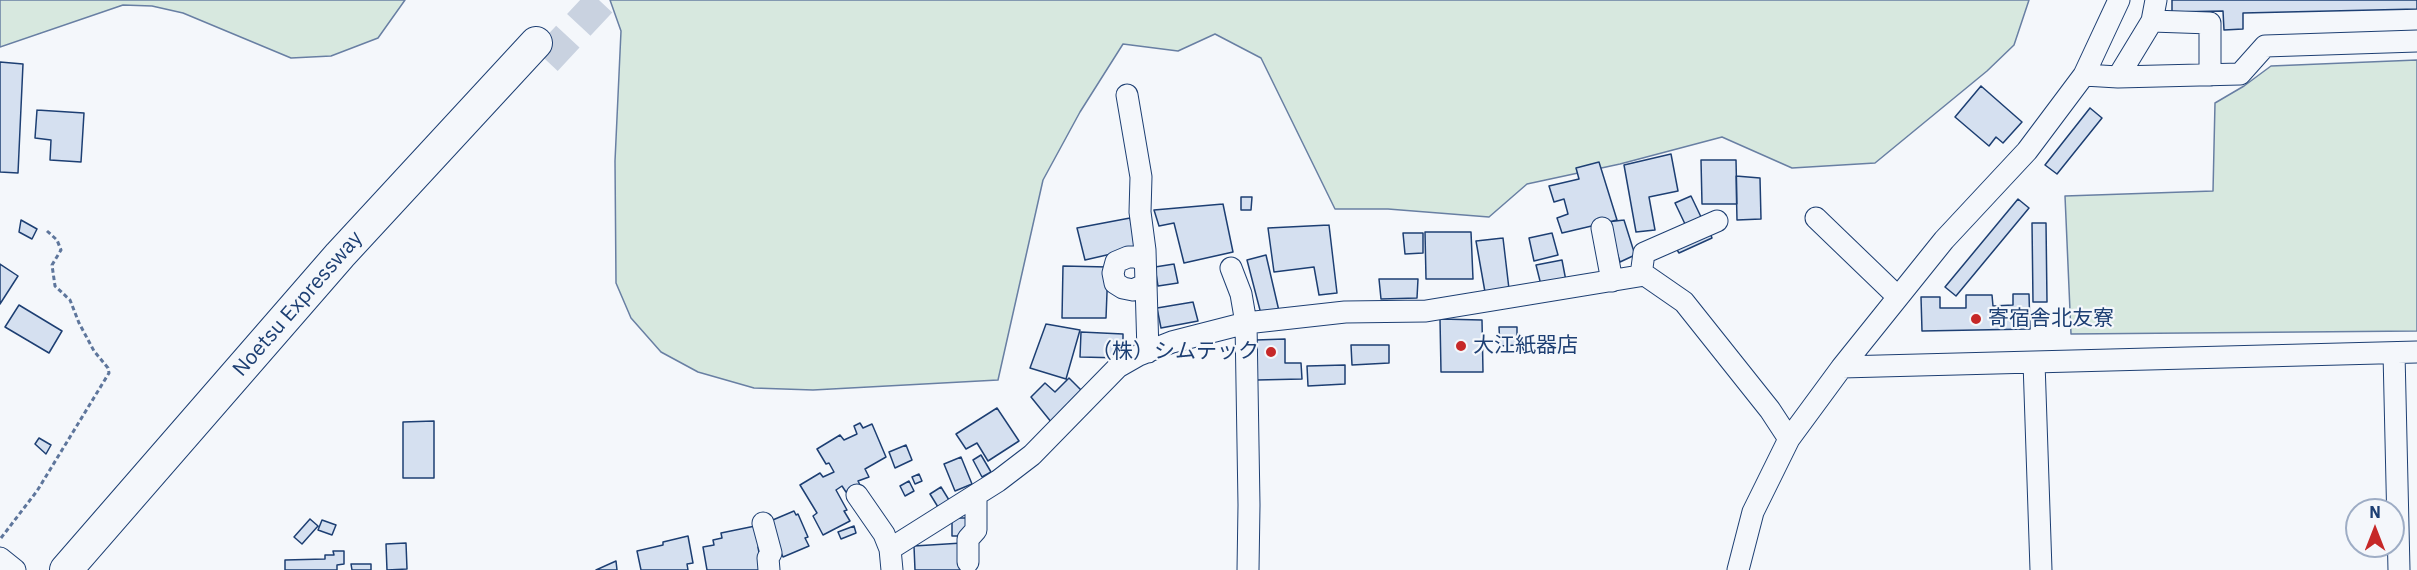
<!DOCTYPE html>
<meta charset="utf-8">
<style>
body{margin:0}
#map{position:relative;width:2417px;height:570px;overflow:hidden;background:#f4f7fb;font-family:"IBM Plex Sans",sans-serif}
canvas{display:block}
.north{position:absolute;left:2345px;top:498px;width:60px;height:60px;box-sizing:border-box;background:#f4f7fb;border:2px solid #9eadc5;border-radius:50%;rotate:0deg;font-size:16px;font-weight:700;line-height:24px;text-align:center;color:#1d3f73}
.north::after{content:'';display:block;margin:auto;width:21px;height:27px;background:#c62828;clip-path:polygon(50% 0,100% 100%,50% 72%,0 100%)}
</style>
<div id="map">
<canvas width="2417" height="570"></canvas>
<div class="north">N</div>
</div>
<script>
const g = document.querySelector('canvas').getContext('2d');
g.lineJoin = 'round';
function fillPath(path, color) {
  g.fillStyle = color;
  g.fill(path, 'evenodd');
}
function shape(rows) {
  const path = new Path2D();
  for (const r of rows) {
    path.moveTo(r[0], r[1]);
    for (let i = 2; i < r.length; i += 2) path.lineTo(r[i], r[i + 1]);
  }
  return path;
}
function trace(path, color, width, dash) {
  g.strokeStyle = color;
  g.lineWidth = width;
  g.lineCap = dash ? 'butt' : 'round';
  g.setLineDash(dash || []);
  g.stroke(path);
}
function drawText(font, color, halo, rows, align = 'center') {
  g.font = font + ' "IBM Plex Sans","Noto Sans JP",sans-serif';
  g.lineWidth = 4.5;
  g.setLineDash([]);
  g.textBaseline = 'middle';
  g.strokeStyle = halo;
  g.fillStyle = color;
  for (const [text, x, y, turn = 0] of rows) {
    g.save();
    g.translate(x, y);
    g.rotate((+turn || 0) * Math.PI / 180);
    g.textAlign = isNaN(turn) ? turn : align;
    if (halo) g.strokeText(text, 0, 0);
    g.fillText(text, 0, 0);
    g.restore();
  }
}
const green = shape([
 [0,0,405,0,378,38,331,56,291,58,183,13,152,6,123,5,0,47,0,0],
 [610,0,2029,0,2014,45,1987,71,1875,163,1792,168,1722,137,1620,164,1527,184,1489,217,1388,209,1335,209,1261,58,1215,34,1178,51,1123,44,1080,112,1043,180,998,380,813,390,754,388,698,372,661,352,631,318,616,283,615,161,621,31,610,0],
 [2417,60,2417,331,2071,334,2065,196,2213,191,2215,103,2244,86,2271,66,2417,60]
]);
const building = shape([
 [2172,0,2417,0,2417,9,2243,13,2243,29,2224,30,2223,11,2172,12,2172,0],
 [0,62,23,64,18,173,0,172,0,62],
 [1981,86,2022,122,2003,143,1996,137,1989,146,1955,117,1981,86],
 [2090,108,2102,118,2057,174,2045,165,2090,108],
 [37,110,84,113,81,162,50,160,51,140,35,138,37,110],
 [1671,154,1678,191,1649,197,1655,230,1636,232,1624,165,1671,154],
 [1701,160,1736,160,1737,204,1702,204,1701,160],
 [1599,162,1617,220,1562,233,1557,218,1568,214,1564,199,1554,202,1549,186,1579,179,1576,168,1599,162],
 [1736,176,1760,178,1761,219,1737,220,1736,176],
 [1691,196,1702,219,1685,224,1675,203,1691,196],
 [1241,197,1252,197,1251,210,1241,210,1241,197],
 [2018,199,2029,208,1956,296,1945,287,2018,199],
 [1223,204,1233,252,1184,263,1174,223,1159,226,1154,210,1223,204],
 [1130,218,1137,248,1085,260,1077,228,1130,218],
 [21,220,37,229,32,239,19,232,21,220],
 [1624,220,1635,255,1620,262,1607,222,1624,220],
 [2032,223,2046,223,2047,302,2033,302,2032,223],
 [1329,225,1337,293,1319,295,1314,267,1274,272,1268,228,1329,225],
 [1709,230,1712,238,1679,253,1674,245,1709,230],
 [1425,232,1471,232,1473,279,1426,279,1425,232],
 [1403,233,1423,233,1423,253,1405,254,1403,233],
 [1552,233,1558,255,1534,261,1529,238,1552,233],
 [1503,238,1509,289,1485,292,1476,241,1503,238],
 [1266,255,1279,311,1261,314,1247,260,1266,255],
 [1562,260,1566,281,1541,285,1536,265,1562,260],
 [0,264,18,276,0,304,0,264],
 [1174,264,1178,283,1158,286,1155,267,1174,264],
 [1063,266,1108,267,1106,318,1062,318,1063,266],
 [1379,279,1418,279,1417,298,1381,299,1379,279],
 [2013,294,2029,294,2030,329,1922,331,1921,297,1940,297,1940,308,1966,308,1966,295,1992,295,1993,306,2013,305,2013,294],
 [1193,302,1198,321,1161,328,1157,308,1193,302],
 [19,305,62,331,49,353,5,327,19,305],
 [1440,319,1482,320,1483,372,1441,372,1440,319],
 [1046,324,1080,330,1066,379,1030,368,1046,324],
 [1499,327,1517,327,1517,345,1500,346,1499,327],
 [1081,332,1123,334,1123,358,1080,357,1081,332],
 [1285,339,1285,363,1301,363,1302,379,1257,380,1256,340,1285,339],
 [1351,345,1389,345,1389,363,1352,365,1351,345],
 [1345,365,1345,384,1308,386,1307,366,1345,365],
 [1069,378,1083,392,1052,423,1031,397,1045,383,1055,392,1069,378],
 [997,408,1019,441,988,461,977,443,966,449,956,434,997,408],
 [434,421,434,478,403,478,403,422,434,421],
 [860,423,863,428,872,424,886,457,865,469,869,477,858,481,860,485,846,492,842,486,836,490,847,510,844,511,850,521,823,535,813,516,817,513,800,485,820,473,823,477,834,472,829,463,826,464,817,449,840,435,844,440,857,434,854,426,860,423],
 [39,438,51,445,46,454,35,444,39,438],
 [906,445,912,460,895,468,889,452,906,445],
 [981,455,991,472,982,477,973,460,981,455],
 [961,457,972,484,955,491,944,464,961,457],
 [919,474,922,481,915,484,912,477,919,474],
 [909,481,914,491,905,496,900,486,909,481],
 [941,487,949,500,938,507,930,494,941,487],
 [794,511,796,515,798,514,808,537,805,538,809,546,783,557,768,522,794,511],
 [952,518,966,518,966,536,952,536,952,518],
 [310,519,318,526,302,544,294,537,310,519],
 [322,520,336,525,332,535,318,530,322,520],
 [760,525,764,546,758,547,762,570,707,570,703,547,714,545,713,540,722,538,721,533,760,525],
 [854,526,856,533,841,539,838,532,854,526],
 [688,536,693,563,687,564,688,570,641,570,637,551,663,545,663,542,688,536],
 [406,543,407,569,387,570,386,544,406,543],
 [962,543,964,570,915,570,914,546,962,543],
 [333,551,344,551,344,564,337,565,337,570,285,570,285,560,325,559,325,555,334,555,333,551],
 [616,561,617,570,596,570,616,561],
 [351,564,371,564,371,570,352,570,351,564]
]);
const highwayTunnel = shape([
 [546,60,602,0]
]);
const path = shape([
 [1,538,37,491,109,373,108,368,94,351,79,323,70,300,55,286,52,265,61,250,57,240,47,231]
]);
const minor = shape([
 [2152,21,2210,23,2210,75],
 [2084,75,2118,77,2240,74,2265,46,2417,41],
 [2118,77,2152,21,2156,0],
 [1127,95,1141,177,1140,212,1145,250,1148,352],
 [1816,218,1898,297],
 [1602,228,1612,281],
 [1145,262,1137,257,1128,257,1116,262,1113,273,1115,283,1123,288,1133,290,1146,284],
 [1231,268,1241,294,1246,323,1249,505,1248,570],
 [1641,275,1644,253,1717,221],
 [2394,353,2399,570],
 [2034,362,2041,570],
 [1842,367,2417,352],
 [857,495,884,534,890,549],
 [763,523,771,553,768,558,769,570],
 [0,558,15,570],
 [968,562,968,539,976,530,976,495],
 [892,570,890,549,998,481,1032,455,1118,367,1139,355,1172,342,1246,323,1345,312,1426,311,1645,275,1684,302,1770,410,1789,439],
 [1738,570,1753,512,1789,439,1842,367,1944,240,2027,151,2084,75,2119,0]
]);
const highway = shape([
 [66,570,340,255,536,43]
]);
const markers = [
 [1976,319,6,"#c62828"],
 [1461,346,6,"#c62828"],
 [1271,352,6,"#c62828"]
];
const streetNames = [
 ["Noetsu Expressway",298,304,-49]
];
const poiNames = [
 ["寄宿舎北友寮",1988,319],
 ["大江紙器店",1473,346],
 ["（株）シムテック",1259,352,"right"]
];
fillPath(green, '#d7e8df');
trace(green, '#687fa3', 1.5);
fillPath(building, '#d5e0f0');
trace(building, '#1d3f73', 1.5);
trace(highwayTunnel, '#c9d2e0', 32, [32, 16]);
trace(minor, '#1d3f73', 23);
trace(highway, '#1d3f73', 34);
trace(path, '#5e769c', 3, [4.5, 3]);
trace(minor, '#f4f7fb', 21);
trace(highway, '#f4f7fb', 32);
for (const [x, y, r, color] of markers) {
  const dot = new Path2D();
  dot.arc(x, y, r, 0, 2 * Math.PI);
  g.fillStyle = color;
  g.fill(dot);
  trace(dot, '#f4f7fb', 2);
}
drawText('21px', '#1d3f73', '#f4f7fb', streetNames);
drawText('21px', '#1d3f73', '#f4f7fb', poiNames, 'left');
</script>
